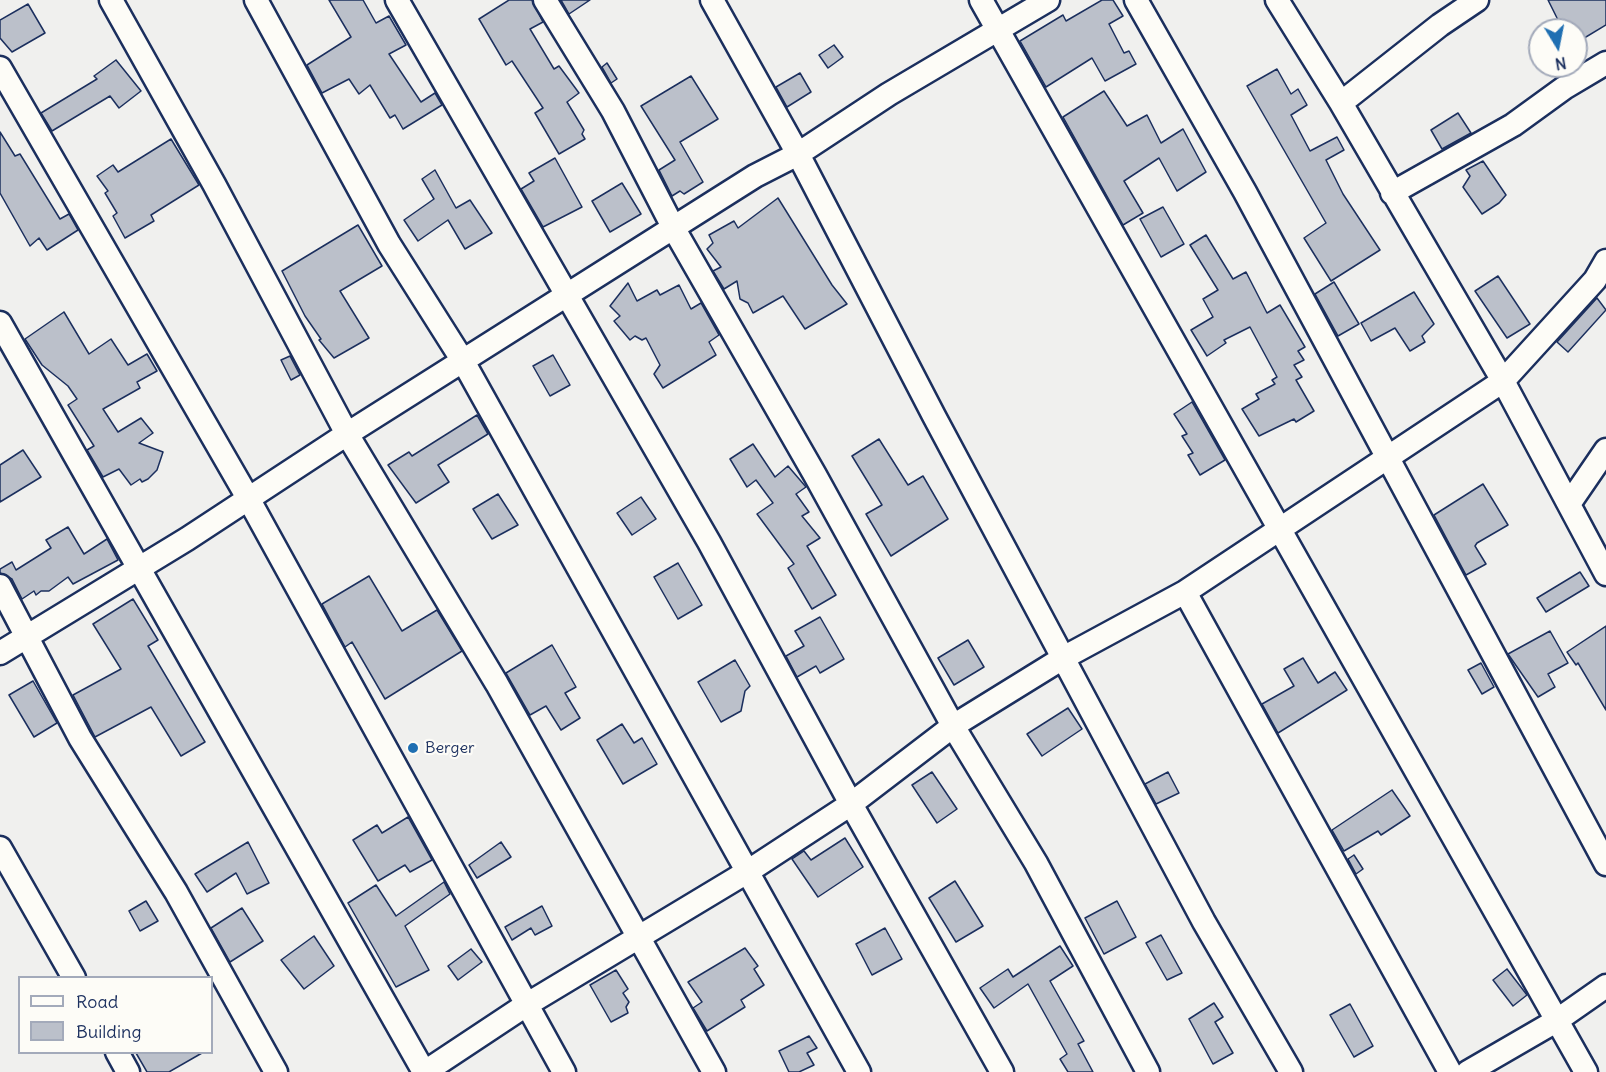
<!DOCTYPE html>
<style>
body{margin:0}
#map{position:relative;width:1606px;height:1072px;overflow:hidden;background:#f0f0ee;font-family:Delius,sans-serif}
canvas{display:block}
.legend{position:absolute;left:18px;top:976px;width:195px;height:78px;box-sizing:border-box;background:#fdfcf7;border:2px solid #a3aaba;margin:0;padding:8px 10px;list-style:none;font-size:18px;color:#1b2f5e}
.legend li{display:flex;align-items:center;gap:12px;height:30px}
.legend b{width:30px;border:2px solid #a3aaba}
.north{position:absolute;left:1528px;top:18px;width:60px;height:60px;box-sizing:border-box;background:#fdfcf7;border:2px solid #a3aaba;border-radius:50%;rotate:170deg;font-size:16px;font-weight:700;line-height:24px;text-align:center;color:#1b2f5e}
.north::after{content:'';display:block;margin:auto;width:21px;height:27px;background:#1f6fb2;clip-path:polygon(50% 0,100% 100%,50% 72%,0 100%)}
</style>
<div id="map">
<canvas width="1606" height="1072"></canvas>
<ul class="legend">
<li><b style="height:8px;background:#fdfcf7"></b>Road</li>
<li><b style="height:16px;background:#bbc0ca"></b>Building</li>
</ul>
<div class="north">N</div>
</div>
<script>
const g = document.querySelector('canvas').getContext('2d');
g.lineJoin = 'round';
function fillPath(path, color) {
  g.fillStyle = color;
  g.fill(path, 'evenodd');
}
function shape(rows) {
  const path = new Path2D();
  for (const r of rows) {
    path.moveTo(r[0], r[1]);
    for (let i = 2; i < r.length; i += 2) path.lineTo(r[i], r[i + 1]);
  }
  return path;
}
function trace(path, color, width, dash) {
  g.strokeStyle = color;
  g.lineWidth = width;
  g.lineCap = dash ? 'butt' : 'round';
  g.setLineDash(dash || []);
  g.stroke(path);
}
function drawText(font, color, halo, rows, align = 'center') {
  g.font = font + ' Delius,sans-serif';
  g.lineWidth = 4.5;
  g.setLineDash([]);
  g.textBaseline = 'middle';
  g.strokeStyle = halo;
  g.fillStyle = color;
  for (const [text, x, y, turn = 0] of rows) {
    g.save();
    g.translate(x, y);
    g.rotate((+turn || 0) * Math.PI / 180);
    g.textAlign = isNaN(turn) ? turn : align;
    if (halo) g.strokeText(text, 0, 0);
    g.fillText(text, 0, 0);
    g.restore();
  }
}
const building = shape([
 [329,0,363,0,376,23,389,16,406,45,389,54,421,102,435,93,442,105,403,129,395,115,390,118,370,85,359,94,349,79,322,93,307,65,351,37,329,0],
 [509,0,532,0,543,22,530,29,554,69,559,66,579,93,567,102,584,130,582,134,585,139,559,154,535,113,543,108,512,61,506,65,479,19,509,0],
 [561,0,590,0,569,14,561,0],
 [1102,0,1113,0,1123,16,1109,24,1124,53,1129,51,1136,64,1105,81,1092,58,1046,87,1020,41,1063,15,1066,21,1102,0],
 [1548,0,1606,0,1606,25,1576,43,1576,30,1563,30,1548,0],
 [28,4,45,33,12,52,0,38,0,20,28,4],
 [834,45,843,57,828,68,819,55,834,45],
 [116,60,141,91,119,108,110,96,52,131,41,113,97,79,94,76,116,60],
 [607,63,617,79,611,83,602,67,607,63],
 [1277,69,1291,94,1298,89,1307,105,1291,115,1310,151,1337,137,1344,150,1326,160,1343,194,1380,250,1331,281,1304,238,1326,223,1247,86,1277,69],
 [800,73,811,92,787,107,776,87,800,73],
 [691,76,718,119,680,142,703,182,684,194,680,191,672,196,659,170,675,160,641,106,691,76],
 [1104,91,1127,126,1147,115,1161,143,1183,129,1206,172,1177,191,1159,158,1124,181,1143,213,1123,225,1063,117,1104,91],
 [1458,113,1471,133,1442,149,1431,130,1458,113],
 [0,132,15,156,20,154,60,219,69,214,78,230,47,250,39,238,30,246,0,193,0,132],
 [171,139,199,185,151,215,154,221,125,238,113,216,117,213,105,193,108,191,97,176,113,165,118,172,171,139],
 [555,158,582,207,543,227,521,189,534,181,529,173,555,158],
 [1483,161,1506,195,1499,203,1482,214,1463,187,1470,176,1466,170,1483,161],
 [435,170,456,208,470,200,492,233,465,249,448,220,418,241,404,220,434,199,422,179,435,170],
 [622,183,641,214,610,232,592,201,622,183],
 [778,198,832,285,847,304,805,329,783,296,753,313,748,303,740,299,737,281,724,289,713,271,721,267,707,249,713,243,709,235,734,221,738,228,778,198],
 [1163,207,1184,244,1161,257,1140,219,1163,207],
 [358,225,382,266,340,291,369,338,334,358,319,340,321,339,305,316,282,271,358,225],
 [1206,235,1233,279,1246,272,1267,313,1280,305,1305,347,1298,351,1304,360,1294,365,1302,377,1296,380,1314,411,1296,422,1294,419,1259,436,1242,409,1259,399,1256,394,1275,384,1272,380,1277,377,1250,327,1224,340,1226,343,1207,356,1191,330,1213,317,1203,299,1218,290,1190,245,1206,235],
 [1498,276,1530,324,1507,338,1475,291,1498,276],
 [1334,282,1359,324,1338,336,1315,294,1334,282],
 [628,283,637,301,657,290,660,295,679,285,691,309,701,303,719,335,709,342,716,355,663,388,654,374,660,365,646,338,642,340,635,336,630,340,614,321,620,316,610,306,628,283],
 [1414,292,1434,324,1422,336,1425,342,1410,351,1395,328,1371,341,1361,323,1414,292],
 [1597,298,1606,310,1568,352,1557,342,1597,298],
 [64,312,89,354,111,339,128,365,147,354,157,371,137,382,140,388,103,409,118,432,141,418,153,433,139,443,163,452,157,470,148,479,142,482,140,479,131,485,119,469,103,477,87,450,94,446,68,405,77,399,68,386,42,365,25,339,64,312],
 [553,355,570,385,550,396,533,366,553,355],
 [290,356,300,375,291,380,281,360,290,356],
 [1192,402,1225,460,1200,475,1188,455,1193,453,1182,436,1187,434,1174,414,1192,402],
 [477,415,488,434,438,465,449,482,416,503,388,465,409,452,412,456,477,415],
 [879,439,908,485,923,476,948,519,891,556,866,514,882,505,852,456,879,439],
 [753,444,775,477,788,466,806,487,796,494,809,512,802,516,820,538,807,546,836,595,812,609,788,568,794,564,757,514,773,503,756,480,747,487,730,459,753,444],
 [23,450,41,477,0,502,0,465,23,450],
 [1483,484,1508,525,1477,543,1475,546,1486,564,1466,575,1434,515,1483,484],
 [498,494,518,525,492,539,473,509,498,494],
 [641,497,656,519,632,535,617,513,641,497],
 [68,527,84,554,107,539,118,560,73,584,68,577,49,591,41,591,36,595,34,591,22,599,12,579,0,573,0,569,12,562,16,570,51,548,46,540,68,527],
 [678,563,702,605,678,619,654,577,678,563],
 [1580,572,1589,586,1546,612,1537,598,1580,572],
 [369,576,402,631,437,610,462,651,385,699,352,642,345,647,322,604,369,576],
 [133,599,158,640,148,646,205,742,181,756,151,707,95,737,73,695,121,669,93,624,133,599],
 [820,617,844,659,820,673,816,666,797,677,786,656,804,646,795,631,820,617],
 [1606,626,1606,710,1578,663,1576,665,1567,652,1606,626],
 [1550,631,1568,663,1548,674,1555,687,1538,697,1508,654,1550,631],
 [968,640,984,667,954,685,938,658,968,640],
 [552,645,576,687,565,693,580,718,561,730,546,706,530,715,506,673,552,645],
 [1303,658,1318,683,1335,672,1347,690,1278,733,1262,704,1294,686,1284,669,1303,658],
 [735,660,750,686,745,691,741,711,721,722,698,682,735,660],
 [1481,663,1494,687,1482,694,1468,670,1481,663],
 [33,681,57,723,34,737,9,695,33,681],
 [1068,708,1082,729,1042,756,1027,734,1068,708],
 [622,724,634,743,642,738,657,764,623,784,597,740,622,724],
 [932,772,957,809,937,823,912,785,932,772],
 [1168,772,1179,793,1156,804,1145,784,1168,772],
 [1392,790,1410,816,1381,835,1378,831,1344,851,1332,830,1392,790],
 [408,817,432,860,410,872,405,865,378,881,353,840,377,825,382,833,408,817],
 [845,838,863,867,818,897,792,859,804,851,811,860,845,838],
 [248,842,269,883,247,894,236,873,207,892,195,874,248,842],
 [501,842,511,857,477,878,469,865,501,842],
 [1354,855,1363,869,1356,874,1348,859,1354,855],
 [955,881,983,926,956,942,929,898,955,881],
 [444,882,450,894,405,926,429,970,396,987,348,903,376,885,396,916,444,882],
 [146,901,158,921,140,931,129,911,146,901],
 [1117,901,1136,937,1104,954,1085,918,1117,901],
 [542,906,552,926,535,935,531,928,512,940,505,927,542,906],
 [242,908,263,941,230,962,211,928,242,908],
 [885,928,902,959,872,975,856,944,885,928],
 [1161,935,1182,973,1167,980,1146,943,1161,935],
 [314,936,334,966,304,989,281,960,314,936],
 [1060,946,1073,966,1050,981,1084,1041,1078,1044,1093,1072,1068,1072,1060,1059,1067,1054,1028,984,994,1008,980,988,1008,969,1013,977,1060,946],
 [745,948,758,966,754,969,764,985,741,1000,745,1007,707,1031,693,1008,702,1002,688,982,745,948],
 [471,949,482,962,458,980,448,966,471,949],
 [1507,969,1527,995,1513,1006,1493,980,1507,969],
 [616,970,628,989,623,993,629,1002,626,1007,628,1013,611,1022,590,985,616,970],
 [1214,1003,1223,1017,1215,1022,1233,1053,1213,1064,1189,1019,1214,1003],
 [1350,1004,1373,1046,1354,1057,1330,1015,1350,1004],
 [809,1036,817,1048,807,1053,814,1065,799,1072,789,1072,779,1051,809,1036],
 [136,1053,202,1053,169,1072,147,1072,136,1053]
]);
const minor = shape([
 [111,0,214,184,347,434,497,684,714,1072],
 [256,0,389,244,463,361,859,1072],
 [397,0,709,542,851,804,1002,1072],
 [545,0,613,111,674,229,815,475,953,726,1036,863,1148,1072],
 [712,0,798,154,934,416,1204,922,1291,1072],
 [981,0,1586,1072],
 [1136,0,1245,192,1606,864],
 [1277,0,1341,103,1503,381,1606,574],
 [0,68,248,498,564,1072],
 [1341,103,1440,25,1477,0],
 [1392,193,1513,125,1564,88,1606,63],
 [0,323,424,1072],
 [1569,504,1606,450],
 [0,586,80,738,176,892,276,1072],
 [1185,592,1450,1072],
 [0,653,187,539,347,434,755,176,798,154,889,94,1048,0],
 [0,848,74,978],
 [117,1052,128,1072],
 [425,1072,526,1005,747,872,851,804,953,726,1063,658,1185,592,1503,381,1595,280,1606,261],
 [1468,1072,1556,1021,1606,986]
]);
const markers = [
 [413,748,6,"#1f6fb2"]
];
const poiNames = [
 ["Berger",425,748]
];
fillPath(building, '#bbc0ca');
trace(building, '#1b2f5e', 1.5);
trace(minor, '#1b2f5e', 27);
trace(minor, '#fdfcf7', 22);
for (const [x, y, r, color] of markers) {
  const dot = new Path2D();
  dot.arc(x, y, r, 0, 2 * Math.PI);
  g.fillStyle = color;
  g.fill(dot);
  trace(dot, '#fdfcf7', 2);
}
drawText('16px', '#1b2f5e', '#fdfcf7', poiNames, 'left');
</script>
